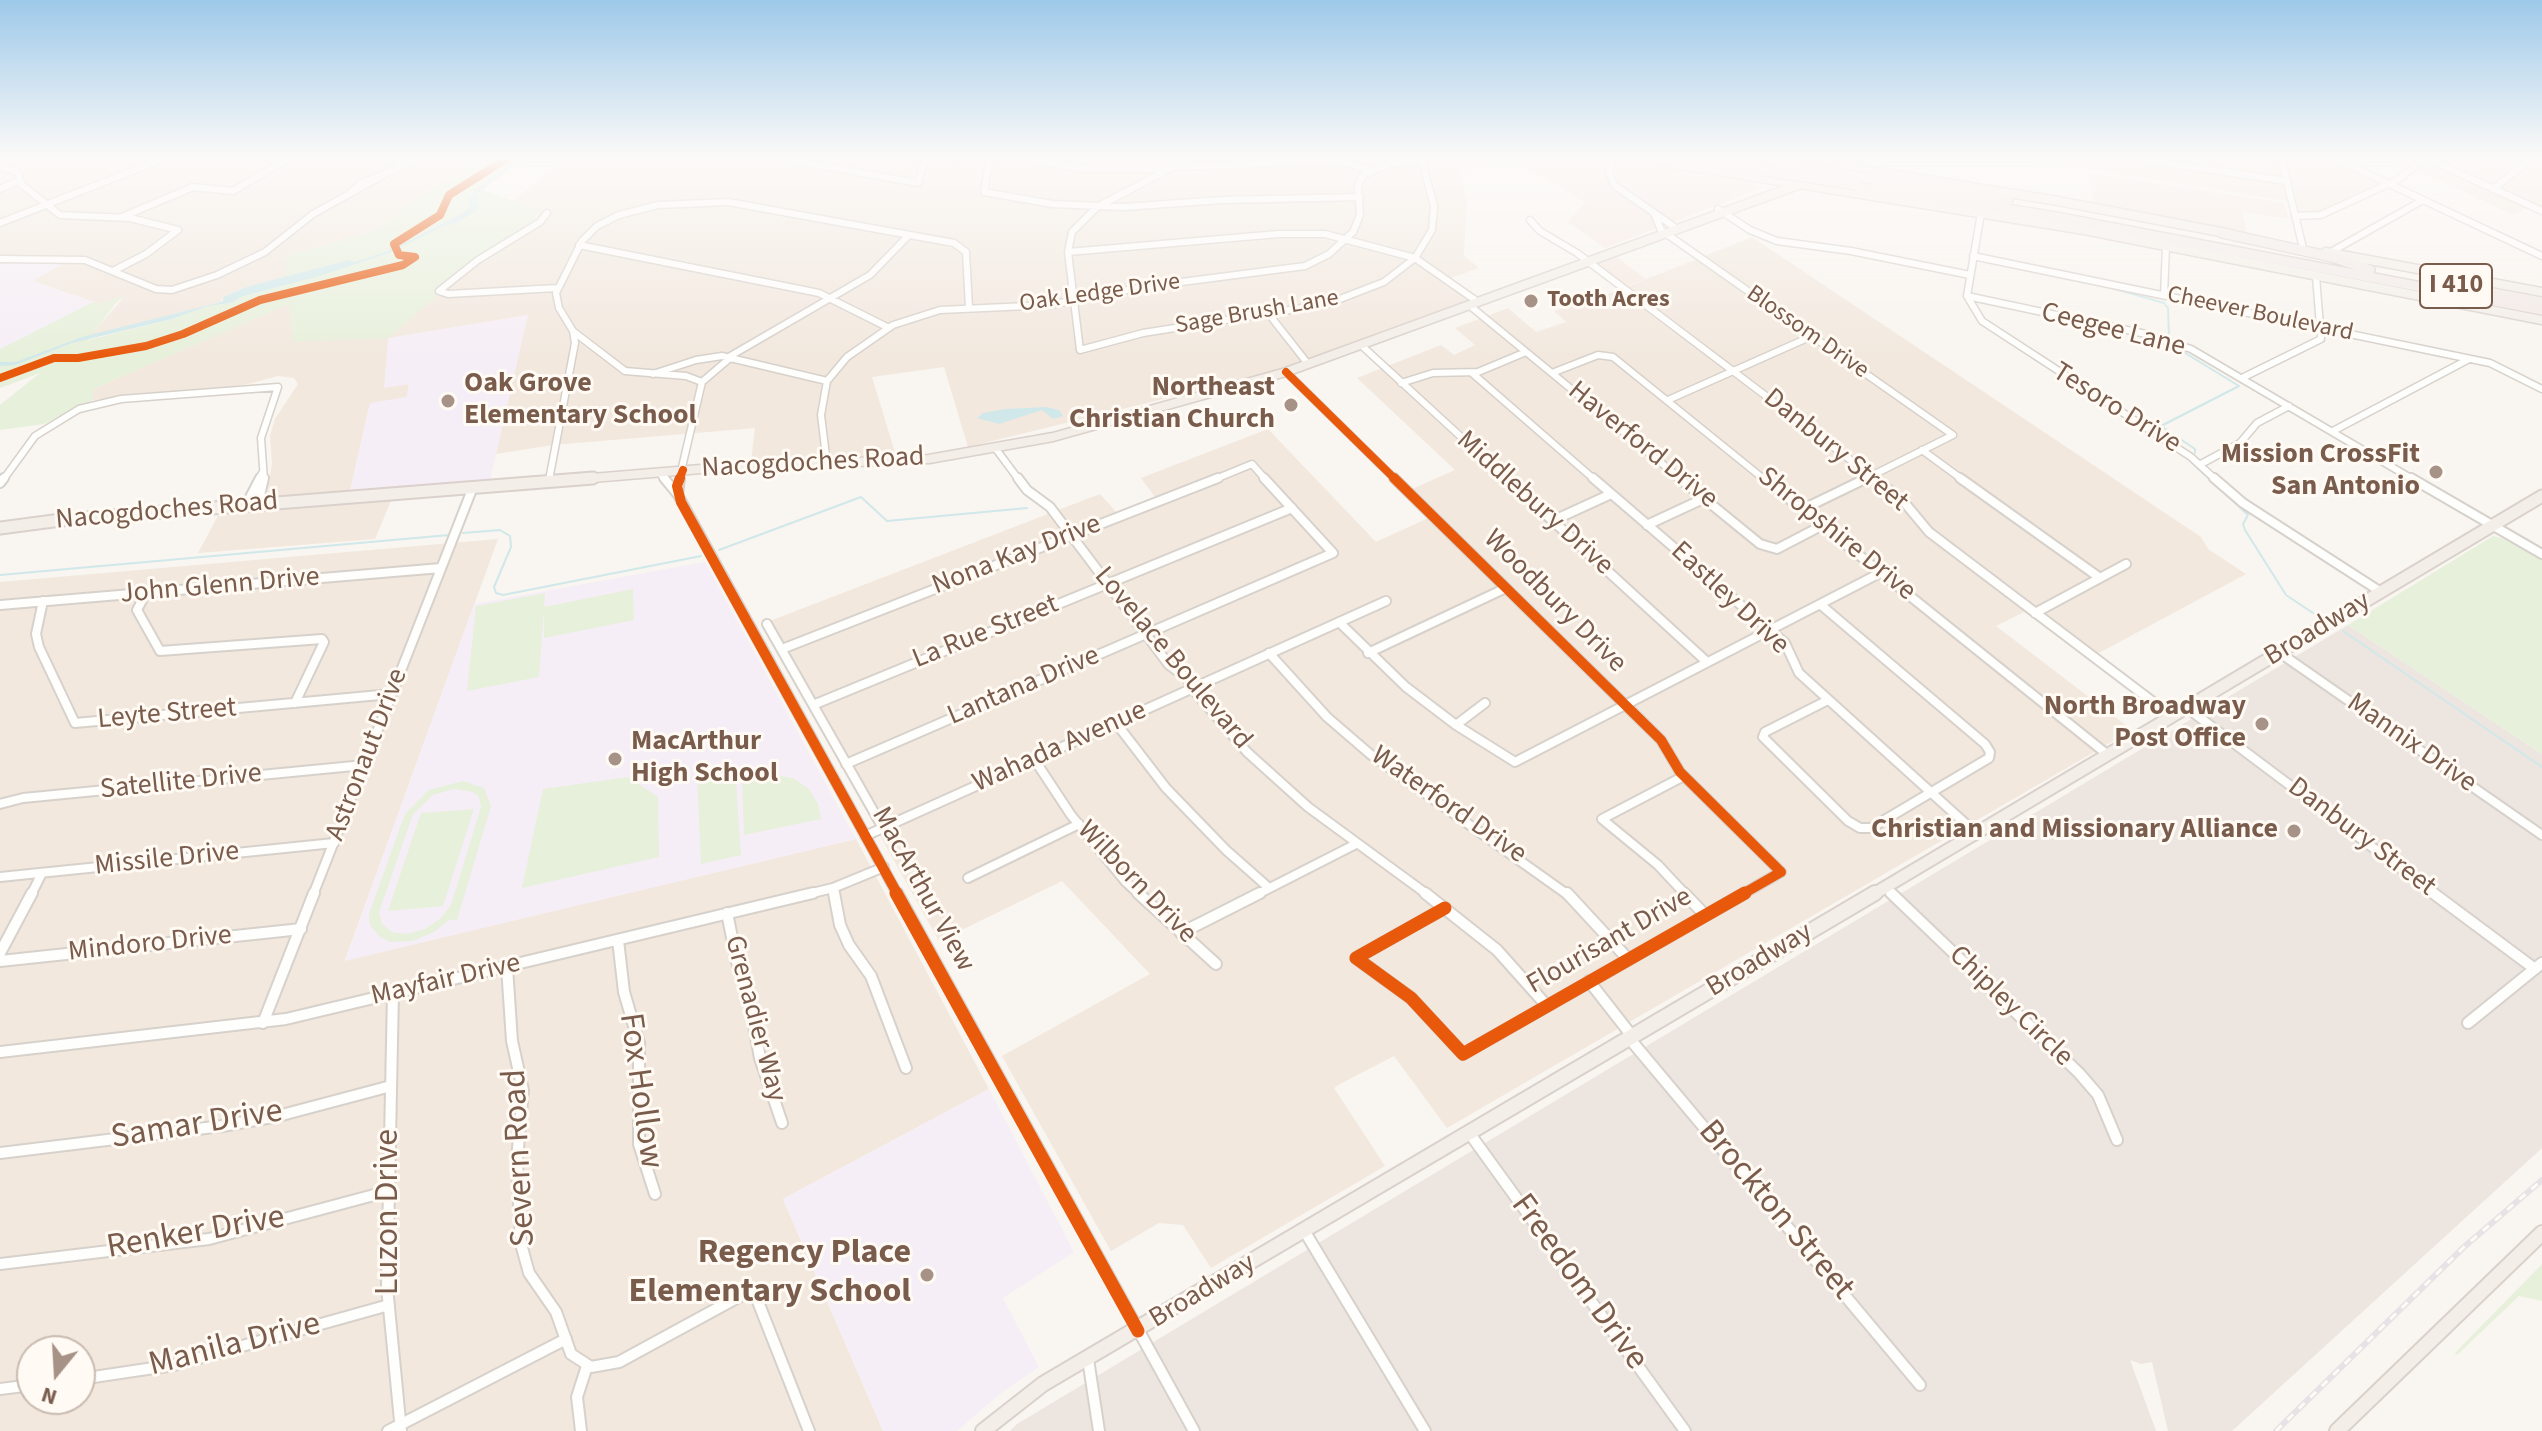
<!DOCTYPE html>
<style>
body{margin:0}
#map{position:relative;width:2542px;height:1431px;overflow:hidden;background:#f9f5f0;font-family:"Source Sans 3",sans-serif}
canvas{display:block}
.north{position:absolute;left:16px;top:1335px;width:80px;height:80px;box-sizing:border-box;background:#fffaf3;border:2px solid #cabbb1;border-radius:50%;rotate:198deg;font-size:22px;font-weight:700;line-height:32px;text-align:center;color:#7a5c4d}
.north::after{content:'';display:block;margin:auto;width:28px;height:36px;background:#a69286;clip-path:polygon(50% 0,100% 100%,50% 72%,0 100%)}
</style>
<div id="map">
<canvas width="2542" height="1431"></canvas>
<div class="north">N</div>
</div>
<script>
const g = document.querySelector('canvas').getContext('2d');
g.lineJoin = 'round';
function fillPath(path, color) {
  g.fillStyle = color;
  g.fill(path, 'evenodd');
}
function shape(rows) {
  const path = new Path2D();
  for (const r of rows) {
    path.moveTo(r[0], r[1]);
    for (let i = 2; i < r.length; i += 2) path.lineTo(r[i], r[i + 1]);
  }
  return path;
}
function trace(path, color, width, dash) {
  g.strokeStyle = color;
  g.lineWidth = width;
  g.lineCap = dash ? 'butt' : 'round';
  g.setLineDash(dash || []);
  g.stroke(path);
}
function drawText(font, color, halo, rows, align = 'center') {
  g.font = font + ' "Source Sans 3",sans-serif';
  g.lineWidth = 6;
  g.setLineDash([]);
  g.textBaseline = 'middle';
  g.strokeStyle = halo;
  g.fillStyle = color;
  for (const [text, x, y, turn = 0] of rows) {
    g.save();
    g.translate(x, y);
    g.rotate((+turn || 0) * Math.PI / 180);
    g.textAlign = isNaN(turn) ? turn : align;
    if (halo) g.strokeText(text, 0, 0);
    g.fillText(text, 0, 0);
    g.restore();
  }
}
const residential = shape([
 [0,157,478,157,374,231,287,256,287,278,246,287,223,297,221,302,183,314,90,336,124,297,100,304,32,281,63,262,0,264],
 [566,157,1455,157,1467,200,1464,256,1479,268,1445,280,1469,300,1347,346,1277,371,968,447,944,367,872,377,896,456,751,462,755,428,553,445,496,454,527,316,385,387,409,384,407,398,370,404,350,491,267,498,272,463,270,436,275,419,298,384,294,378,278,376,244,385,93,400,93,389,290,303,436,296,435,291,476,257,536,220,538,211,513,201],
 [2016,157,2108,157,2284,183,2288,201],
 [2132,157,2277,157,2283,179],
 [2285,157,2329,157,2382,184,2319,214,2301,216],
 [2390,157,2542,157,2542,209,2533,205,2513,215],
 [1752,237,2201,537,2208,549,2246,574,2097,654,2044,615,2035,620,2024,612,1996,626,2132,730,1447,1128,1394,1056,1340,1084,1334,1088,1385,1166,1211,1268,1183,1225,1159,1223,1111,1251,1002,1056,1150,974,1062,881,939,941,762,624,1100,494,1117,513,1155,497,1141,478,1268,429,1376,542,1437,514,1412,489,1455,470,1357,378,1441,345,1454,355,1475,345,1455,328,1508,308,1536,332,1566,322,1554,311,1619,290],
 [391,501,375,539,198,553,219,514],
 [498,539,345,960,856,839,989,1089,783,1199,883,1431,0,1431,0,582],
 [32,1351,80,1351,80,1399,32,1399]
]);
const commercial = shape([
 [1455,157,1605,157,1754,182,1759,189,1605,248,1568,222,1585,202,1525,167,1503,158,1457,173],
 [2090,173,2284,203,2289,219,2242,212,2247,233,2094,205],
 [1615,256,1646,279,1627,286,1597,263]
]);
const industrial = shape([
 [2348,625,2542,754,2542,1148,2232,1431,2168,1431,2152,1362,2141,1364,2130,1360,2156,1431,1010,1431,1017,1424]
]);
const education = shape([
 [66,262,33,281,93,302,0,349,0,264],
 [528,315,490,480,350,491,370,403,407,397,409,384,384,388,388,338],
 [705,562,856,839,345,961,474,604],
 [989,1089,1074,1252,1003,1298,1039,1367,1000,1394,957,1431,883,1431,783,1199]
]);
const green = shape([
 [478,157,517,157,478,188,539,211,535,215,537,220,476,257,436,290,437,296,388,338,293,342,289,304,93,389,93,400,44,424,0,430,0,405,40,373,0,388,0,349,93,302,100,304,127,294,115,304,88,340,172,319,209,306,231,303,241,297,286,285,287,256,374,231],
 [2493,536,2506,539,2542,560,2542,754,2348,625],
 [633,589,634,620,544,638,544,610,539,677,467,691,476,606,545,593,544,607],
 [735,766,741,855,701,864,697,775],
 [774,775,793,778,809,789,818,804,821,819,744,835,742,781],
 [628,777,658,797,659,857,522,888,543,789],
 [463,781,484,788,491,806,457,920,449,920,434,932,412,941,391,942,380,937,370,925,369,914,405,814,429,790],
 [454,789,473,792,479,797,481,807,451,905,441,918,425,929,407,934,392,932,382,924,379,912,413,814,433,795],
 [474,809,443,906,388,911,421,813],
 [2542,1264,2542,1301,2519,1296,2457,1355,2455,1353]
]);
const water = shape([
 [517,157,526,157,478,193,478,210,456,223,444,226,389,253,323,275,241,297,231,303,209,306,172,319,72,343,15,365,0,366,0,362,16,362,82,337,217,303,223,301,223,297,246,287,349,260,355,262,388,251,460,215,470,207,468,202,475,190],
 [1046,407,1059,410,1063,416,1053,419,1042,410,999,424,977,418,983,413,1005,409]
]);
const stream = shape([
 [2104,286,2164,303,2168,308,2169,337],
 [2177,348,2239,386,2161,426,2195,449,2195,453],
 [2191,462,2248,515,2243,524,2245,530,2286,595,2316,615],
 [463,533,500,530,510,536,511,547,494,587,496,593,503,595,701,556],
 [719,550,861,497,887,521,1027,508],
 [0,575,449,535],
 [2343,631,2542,767]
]);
const minorFar2 = shape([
 [773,157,918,183,925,157],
 [990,157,984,192,1052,204,1124,207,1222,200,1360,197],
 [1009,157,1086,169,1167,169],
 [1192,157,1097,207,1072,232,1068,252,1080,350,1143,333,1327,304,1384,282,1415,258,1432,230,1434,206,1421,158],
 [1613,157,1609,171,1614,185,1673,226],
 [2124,157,2286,181],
 [2281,157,2303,248],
 [2332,157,2542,256],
 [2424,157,2542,211],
 [924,159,964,157],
 [0,166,18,172,21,184,60,215,130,218,178,230],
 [1181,167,1324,161,1351,164,1370,171],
 [393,170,402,157],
 [387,173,421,157],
 [0,189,20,180],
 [2493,189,2534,157],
 [1718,209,1750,230,1777,241,1851,251,1970,275],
 [547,213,540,222,478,260,439,291,448,294,557,288],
 [1654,213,1661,230,1953,435,1863,480],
 [1981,213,1967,296,1982,321,2191,457,2216,480],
 [2295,216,2321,215,2399,179,2426,157],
 [122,217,193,187,233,191,291,157],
 [1530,220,1540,231,1577,253,1877,480],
 [0,223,168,157],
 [579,245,819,293,889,328],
 [1068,252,1279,234,1325,234,1415,258,1478,302],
 [2329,253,2423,200],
 [1973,256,2490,363,2542,389],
 [0,259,85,260,156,289,172,290,217,275,265,252,313,214,387,173,361,183,350,193],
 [113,271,146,254,178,230],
 [2164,295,2166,247],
 [1967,296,2146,334,2191,349,2414,480],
 [1469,305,1682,480],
 [1268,313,1308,364],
 [574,332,625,371,686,376,702,382],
 [1361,345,1508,480],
 [727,358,870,275,909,235],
 [1286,372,1396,480],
 [1472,373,1595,480],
 [1552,373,1598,355,1613,357,1765,480],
 [653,374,696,360,722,356,827,381],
 [2242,378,2321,339,2316,276],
 [1401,383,1433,373,1478,372,1526,352],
 [1668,400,1812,336],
 [2333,431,2469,359],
 [996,449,1019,480],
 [1922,450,1963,480],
 [827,464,821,415,827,381,847,357,893,325,940,310,1050,305,1143,287,1305,266,1329,254,1353,232,1360,215,1358,185,1363,175,1390,164,1421,160],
 [2201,464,2240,443,2257,423,2289,406],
 [659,472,665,480],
 [3,480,35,436,79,409,121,399,278,387,261,438,264,480],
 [259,480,262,473],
 [549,480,575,343,573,331,559,308,556,293,582,241,597,226,619,215,658,205,728,202,954,243,966,252,969,308],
 [679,480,702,382,730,358],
 [1213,480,1252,464,1266,480]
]);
const minorFar1 = shape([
 [664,478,678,495],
 [680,478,678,495,898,895],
 [1018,478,1027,490,1050,507,1169,665,1187,678,1192,688,1247,752,1308,807,1428,895],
 [1394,478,1661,740,1680,772,1781,872,1741,895],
 [1506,478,1707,662],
 [1593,478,1785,643,1799,673,1977,834],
 [1679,478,1760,544,1777,549,1823,525],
 [1763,478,2108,755],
 [1874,478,1904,502,1929,532,2173,717],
 [1960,478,2100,578],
 [2214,478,2243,503,2381,592],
 [2411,478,2542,554],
 [549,481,550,478],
 [0,483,4,478],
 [253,504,259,500,264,478],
 [253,504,248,501,260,478],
 [1803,509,1867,478],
 [1552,521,1611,494],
 [1647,525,1705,498],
 [146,593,137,610,160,651,322,639,324,642,295,703],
 [43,601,36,634,39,647,75,723,391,694],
 [0,605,441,568],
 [1821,605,1985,744,1990,752,1989,758,1871,828,1860,828,1848,821,1763,737,1765,732,1828,700],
 [2035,613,2126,564],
 [1339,622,1406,687,1456,725,1515,762,1882,572],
 [767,624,883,828],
 [782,649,1218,478],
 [1269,653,1327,717,1370,754,1568,895],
 [1368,653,1506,588],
 [2280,653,2542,835],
 [813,705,1292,508],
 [2187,708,2436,895],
 [1116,723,1166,788,1226,850,1269,888],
 [1456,725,1485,703],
 [1034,759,1071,815,1125,881,1140,895],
 [846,764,1333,553,1264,478],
 [1684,776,1602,819,1658,865,1686,895],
 [0,804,23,798,364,765],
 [865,836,1386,601],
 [0,877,334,843],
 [968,878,1079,824],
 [1885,887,1893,895],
 [833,888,834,895],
 [31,895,42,873],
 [313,895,473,487],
 [804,895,833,888,884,867],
 [1256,895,1356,844]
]);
const minor = shape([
 [834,893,840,925,849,945,871,976,906,1068],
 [897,893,1194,1431],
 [1138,893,1216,964],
 [1425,893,1497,950,1547,1006],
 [1567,893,1628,959],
 [1684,893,1705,915],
 [1891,893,2079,1073,2098,1095,2117,1140],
 [2433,893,2535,969],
 [1445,908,1356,958,1411,998,1463,1054,1745,893],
 [727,913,737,962,750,1003,760,1058,782,1123],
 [1181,933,1260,893],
 [618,940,624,992,639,1043,639,1144,655,1194],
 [0,953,32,893],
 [0,961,301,929],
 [507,967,512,1041,523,1090,517,1160,521,1244,529,1273,556,1312,571,1354,591,1367,619,1362,753,1289,809,1431],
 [1589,981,1632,1036],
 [393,993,387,1287,401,1431],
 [263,1023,314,893],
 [2468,1023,2542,963],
 [1629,1038,1920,1385],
 [0,1052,286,1019,813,893],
 [1470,1134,1685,1431],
 [0,1153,222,1126,278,1116,391,1086],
 [1305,1232,1425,1431],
 [0,1264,209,1239,389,1191],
 [1088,1359,1099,1431],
 [80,1379,174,1365,389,1305],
 [0,1389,32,1385],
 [388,1431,566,1339],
 [581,1431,577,1397,587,1366]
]);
const majorFar2 = shape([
 [1631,157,2084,230,2542,320],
 [1785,157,2058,201,2231,234],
 [2326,252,2542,292],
 [568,480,713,468,929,459,1053,437,1286,372,1801,184,1856,157]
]);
const majorFar1 = shape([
 [0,528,61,520,593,478],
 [1872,895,2542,496]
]);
const major = shape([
 [983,1431,1043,1384,1875,893],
 [2337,1431,2542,1233]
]);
const highway = shape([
 [1677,157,1759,170],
 [1733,157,1777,164],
 [1873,179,2008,200],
 [1857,185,2056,217,2542,310],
 [2222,233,2332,257,2370,270],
 [2494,293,2542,302]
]);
const rail = shape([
 [2276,1431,2464,1247,2542,1180]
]);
const highwayBridge = shape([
 [1777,164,1873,179],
 [1759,170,1857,185]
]);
const cyclewayFar2 = shape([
 [1286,372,1396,480],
 [0,378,54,358,78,358,146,346,183,334,260,300,403,265,415,257,399,255,394,244,440,215,449,195,509,157],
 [679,480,683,470]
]);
const cyclewayFar1 = shape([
 [680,478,677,486,681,502,898,895],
 [1394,478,1661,740,1680,772,1781,872,1741,895]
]);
const cycleway = shape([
 [896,893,1138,1331],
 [1445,908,1356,958,1411,998,1463,1054,1745,893]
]);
const markers = [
 [1531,301,8,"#a69286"],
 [448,401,8,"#a69286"],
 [1291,405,8,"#a69286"],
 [2436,472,8,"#a69286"],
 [2262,724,8,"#a69286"],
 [615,759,8,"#a69286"],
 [2294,831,8,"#a69286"],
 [927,1275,8,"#a69286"]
];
const farStreetnames = [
 ["Oak Ledge Drive",1100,294,-8],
 ["Sage Brush Lane",1257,313,-10],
 ["Cheever Boulevard",2260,315,12],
 ["Blossom Drive",1807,333,35]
];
const farPoinames = [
 ["Tooth Acres",1547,301]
];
const shields = [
 [2456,286,72]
];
const shieldNames = [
 ["I 410",2456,286]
];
const streetNames = [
 ["Ceegee Lane",2113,331,14],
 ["Tesoro Drive",2116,409,32],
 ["Haverford Drive",1642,446,39],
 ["Danbury Street",1835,451,39],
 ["Nacogdoches Road",813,464,-3],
 ["Middlebury Drive",1534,504,42],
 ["Nacogdoches Road",167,512,-5],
 ["Shropshire Drive",1836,535,39],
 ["Nona Kay Drive",1017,556,-21],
 ["John Glenn Drive",220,587,-5],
 ["Eastley Drive",1729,599,43],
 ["Woodbury Drive",1554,602,45],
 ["Broadway",2318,630,-31],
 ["La Rue Street",986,633,-22],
 ["Lovelace Boulevard",1172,659,50],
 ["Lantana Drive",1024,687,-23],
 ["Leyte Street",167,715,-5],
 ["Mannix Drive",2411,744,35],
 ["Wahada Avenue",1060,748,-24],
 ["Astronaut Drive",368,755,-69],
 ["Satellite Drive",181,783,-6],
 ["Waterford Drive",1448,806,35],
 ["Danbury Street",2361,838,37],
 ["Missile Drive",167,860,-6],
 ["Wilborn Drive",1136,883,46],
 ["MacArthur View",922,890,61],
 ["Flourisant Drive",1610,942,-30],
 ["Mindoro Drive",150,945,-6],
 ["Broadway",1760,961,-31],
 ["Mayfair Drive",446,981,-13],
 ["Chipley Circle",2010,1007,44],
 ["Grenadier Way",754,1019,75],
 ["Broadway",1203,1292,-31]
];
const poiNames = [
 ["Oak Grove",464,385,"left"],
 ["Elementary School",464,417,"left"],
 ["Northeast",1275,389],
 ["Christian Church",1275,421],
 ["Mission CrossFit",2420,456],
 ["San Antonio",2420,488],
 ["North Broadway",2246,708],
 ["Post Office",2246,740],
 ["MacArthur",631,743,"left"],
 ["High School",631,775,"left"],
 ["Christian and Missionary Alliance",2278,831]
];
const nearStreetnames = [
 ["Fox Hollow",639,1091,82],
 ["Samar Drive",197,1126,-9],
 ["Severn Road",521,1158,-93],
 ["Brockton Street",1775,1211,50],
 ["Luzon Drive",390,1212,-90],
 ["Renker Drive",196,1234,-10],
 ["Freedom Drive",1578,1283,54],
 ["Manila Drive",235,1346,-14]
];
const nearPoinames = [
 ["Regency Place",911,1255],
 ["Elementary School",911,1294]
];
fillPath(residential, '#f2e8de');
fillPath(commercial, '#f6e8e1');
fillPath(industrial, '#ede5e0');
fillPath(education, '#f6eef6');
fillPath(green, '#e7f0db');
fillPath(water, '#d0e8ea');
trace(stream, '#d0e8ea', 2);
trace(minorFar2, '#d7d1cb', 9);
trace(minorFar1, '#d7d1cb', 12);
trace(minor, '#d7d1cb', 14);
trace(majorFar2, '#dad1cc', 11);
trace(majorFar1, '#dad1cc', 15);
trace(major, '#dad1cc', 18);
trace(highway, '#dad1cc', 12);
trace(minorFar2, '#fefefd', 6);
trace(minorFar1, '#fefefd', 8);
trace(minor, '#fefefd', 10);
trace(majorFar2, '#f3eee8', 8);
trace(majorFar1, '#f3eee8', 11);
trace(major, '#f3eee8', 14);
trace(highway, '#f2eae7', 9);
trace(rail, '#e6e3e7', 6);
trace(rail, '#fffaf3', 3, [8]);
trace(highwayBridge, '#dad1cc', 12, []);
trace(highwayBridge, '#f2eae7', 9);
trace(cyclewayFar2, '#e8590c', 8);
trace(cyclewayFar1, '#e8590c', 10);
trace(cycleway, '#e8590c', 13);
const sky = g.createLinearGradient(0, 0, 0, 358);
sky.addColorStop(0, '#9ec9e9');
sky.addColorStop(0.44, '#fcfaf8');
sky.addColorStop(1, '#fcfaf800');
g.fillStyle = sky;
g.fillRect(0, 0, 2542, 358);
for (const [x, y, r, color] of markers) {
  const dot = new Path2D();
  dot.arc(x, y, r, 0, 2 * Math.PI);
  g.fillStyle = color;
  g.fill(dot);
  trace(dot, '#fffaf3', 3);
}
drawText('24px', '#7a5c4d', '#fffaf3', farStreetnames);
drawText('bold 24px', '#7a5c4d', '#fffaf3', farPoinames, 'left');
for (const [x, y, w] of shields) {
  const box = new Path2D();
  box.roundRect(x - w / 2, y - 22, w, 44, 6);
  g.fillStyle = '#fffaf3';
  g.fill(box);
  trace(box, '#7a5c4d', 2);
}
drawText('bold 26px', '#7a5c4d', null, shieldNames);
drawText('28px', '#7a5c4d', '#fffaf3', streetNames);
drawText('bold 28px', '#7a5c4d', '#fffaf3', poiNames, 'right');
drawText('34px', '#7a5c4d', '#fffaf3', nearStreetnames);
drawText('bold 34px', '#7a5c4d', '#fffaf3', nearPoinames, 'right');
</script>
